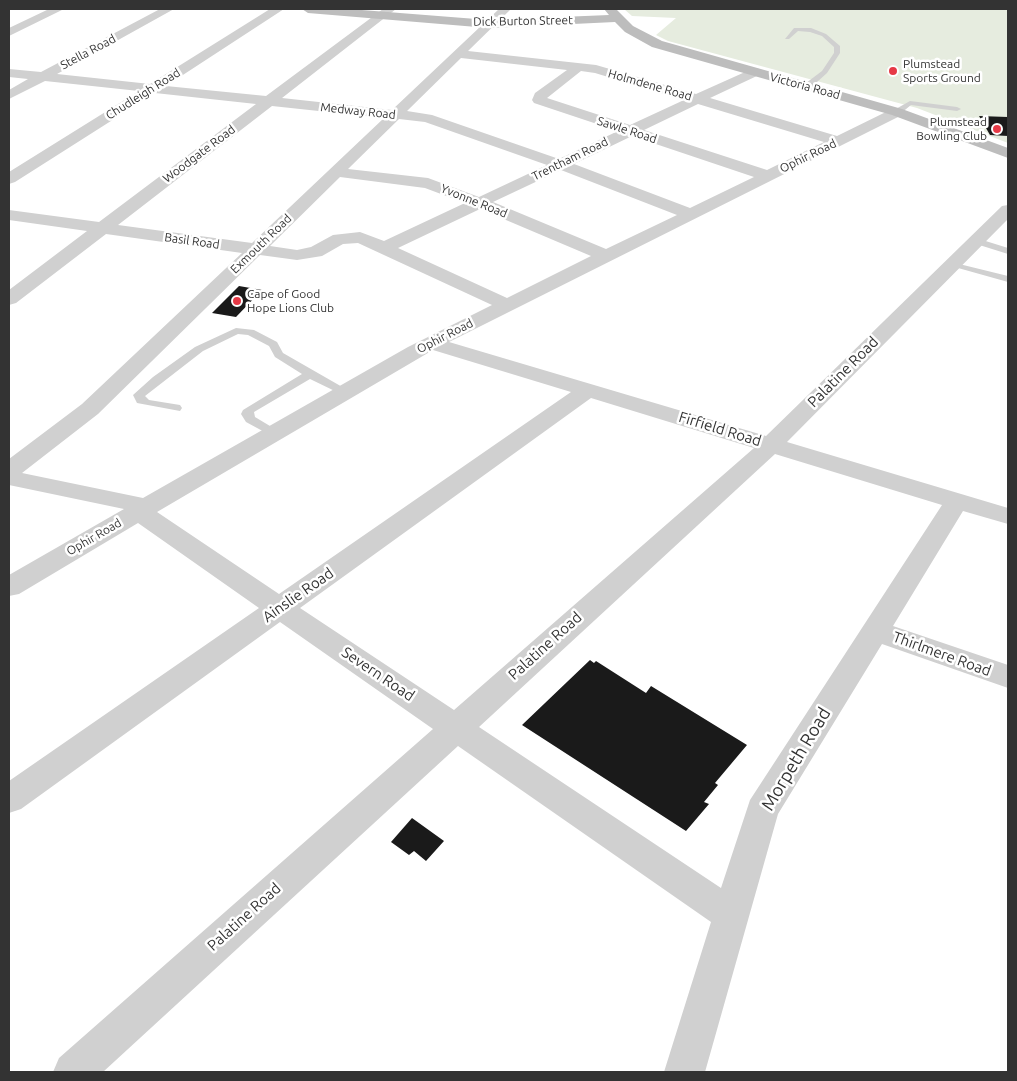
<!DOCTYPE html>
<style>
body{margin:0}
#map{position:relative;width:1017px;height:1081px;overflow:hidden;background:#fff;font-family:Ubuntu,sans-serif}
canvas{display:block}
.frame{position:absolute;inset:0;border:10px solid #333;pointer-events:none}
</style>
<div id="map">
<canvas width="1017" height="1081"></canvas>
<div class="frame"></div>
</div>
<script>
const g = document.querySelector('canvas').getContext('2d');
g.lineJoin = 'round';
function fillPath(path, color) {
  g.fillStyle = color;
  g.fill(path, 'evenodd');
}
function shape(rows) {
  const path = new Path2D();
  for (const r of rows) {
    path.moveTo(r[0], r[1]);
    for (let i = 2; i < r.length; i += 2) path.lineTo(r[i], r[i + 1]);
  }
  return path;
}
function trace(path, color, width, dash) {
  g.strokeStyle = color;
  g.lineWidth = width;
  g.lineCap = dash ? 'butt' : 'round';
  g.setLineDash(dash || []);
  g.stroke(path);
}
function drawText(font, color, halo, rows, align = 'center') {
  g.font = font + ' Ubuntu,sans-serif';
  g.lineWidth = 5;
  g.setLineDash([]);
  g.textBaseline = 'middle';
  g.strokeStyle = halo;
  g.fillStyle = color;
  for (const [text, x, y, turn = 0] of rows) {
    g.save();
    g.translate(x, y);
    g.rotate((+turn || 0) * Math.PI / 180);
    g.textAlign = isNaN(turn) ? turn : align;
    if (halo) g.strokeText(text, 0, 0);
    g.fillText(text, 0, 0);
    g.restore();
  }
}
const green = shape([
 [624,9,1008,9,1008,143,917,108,668,41,656,35,676,18,632,16]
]);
const building = shape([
 [979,116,1008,117,1008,136,990,135],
 [239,286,262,290,236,317,212,313],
 [590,660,594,663,596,661,646,693,651,686,747,745,715,783,718,785,704,802,709,804,686,831,522,725],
 [412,818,444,841,426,861,414,851,409,855,391,842]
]);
const lane = shape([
 [794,28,811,28,826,34,840,46,840,53,827,73,817,82,806,88,802,86,822,71,834,53,834,47,822,36,810,32,798,31,789,39,785,39,794,28],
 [910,101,957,107,961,109,957,111,911,105,900,114,894,114,894,110,910,101],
 [976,238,1008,248,1008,254,973,243,971,241,976,238],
 [951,262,1008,276,1008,282,951,266,951,262],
 [236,328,254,330,277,342,283,353,351,392,349,394,341,394,310,379,254,412,255,417,280,432,274,436,270,435,246,422,241,414,243,410,302,374,275,357,269,346,248,335,238,334,203,351,145,396,149,400,180,405,182,408,180,411,137,403,133,395,153,377,195,347,236,328]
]);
const street = shape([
 [49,9,64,9,9,36,9,28,49,9],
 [160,9,174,9,57,74,150,84,270,9,284,9,166,86,266,96,383,9,396,9,282,98,392,110,499,9,511,9,468,51,596,65,696,94,754,68,759,69,761,72,759,75,710,98,837,136,892,109,902,109,904,112,902,115,449,342,766,436,1002,206,1008,205,1008,219,787,442,1008,508,1008,524,963,511,893,626,1008,665,1008,688,882,644,778,814,705,1072,664,1072,711,922,458,746,103,1072,53,1072,59,1058,433,729,280,622,21,809,9,813,9,781,259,608,138,523,19,594,9,596,9,575,124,509,9,485,9,459,82,404,242,253,106,234,16,303,9,305,9,290,87,231,9,220,9,210,99,222,256,104,155,93,15,182,9,184,9,172,139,91,45,81,9,99,9,90,28,79,9,77,9,69,41,72,160,9],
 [461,58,567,70,535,93,532,100,534,103,618,131,559,159,432,115,407,111,461,58],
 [581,71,595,73,684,100,630,125,547,98,581,71],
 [698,104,824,142,767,170,644,130,698,104],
 [272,106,384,118,252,243,118,225,272,106],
 [399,119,425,122,547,165,479,197,428,178,348,169,399,119],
 [632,136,754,177,690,208,574,164,632,136],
 [561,170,677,215,606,249,493,202,561,170],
 [340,177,425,188,465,203,384,241,360,232,333,235,311,247,297,250,270,246,340,177],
 [480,209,591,256,507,298,398,248,480,209],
 [358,243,492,305,408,347,143,498,22,473,98,414,260,255,297,260,322,256,343,244,358,243],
 [433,350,571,392,279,594,157,512,433,350],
 [591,398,754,448,454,710,300,608,591,398],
 [775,454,942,505,750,800,721,888,479,727,775,454]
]);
const secondary = shape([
 [302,9,349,9,489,20,609,15,604,9,616,9,633,26,662,41,902,109,1008,148,1008,158,892,115,652,47,625,32,615,22,489,28,308,13,302,9]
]);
const markers = [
 [893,71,5,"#e63946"],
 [997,129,5,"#e63946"],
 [237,301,5,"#e63946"]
];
const farStreetnames = [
 ["Dick Burton Street",523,21,-1],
 ["Stella Road",88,52,-28],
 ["Holmdene Road",650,85,16],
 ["Victoria Road",805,86,15],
 ["Chudleigh Road",143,94,-32],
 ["Medway Road",358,111,6],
 ["Sawle Road",627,130,18],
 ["Woodgate Road",199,154,-37],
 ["Ophir Road",808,156,-26],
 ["Trentham Road",570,159,-26],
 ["Yvonne Road",474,201,22],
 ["Basil Road",192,241,8],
 ["Exmouth Road",261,244,-44],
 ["Ophir Road",445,336,-27],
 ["Ophir Road",94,537,-30]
];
const farPoinames = [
 ["Plumstead",903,64],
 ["Sports Ground",903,78],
 ["Plumstead",987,122,"right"],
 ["Bowling Club",987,136,"right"],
 ["Cape of Good",247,294],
 ["Hope Lions Club",247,308]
];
const streetNames = [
 ["Palatine Road",843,372,-45],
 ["Firfield Road",720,429,17],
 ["Ainslie Road",298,595,-35],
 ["Palatine Road",545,646,-42],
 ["Thirlmere Road",942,654,20],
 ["Severn Road",378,674,34],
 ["Palatine Road",244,917,-42]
];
const nearStreetnames = [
 ["Morpeth Road",796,759,-59]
];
fillPath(green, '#e6ecdf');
fillPath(building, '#1a1a1a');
fillPath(lane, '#d0d0d0');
fillPath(street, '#d0d0d0');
fillPath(secondary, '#bdbdbd');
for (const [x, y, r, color] of markers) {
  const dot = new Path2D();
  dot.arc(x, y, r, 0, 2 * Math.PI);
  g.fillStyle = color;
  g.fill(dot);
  trace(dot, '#fff', 2);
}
drawText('12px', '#333', '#fff', farStreetnames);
drawText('12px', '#333', '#fff', farPoinames, 'left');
drawText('15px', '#333', '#fff', streetNames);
drawText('18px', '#333', '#fff', nearStreetnames);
</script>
